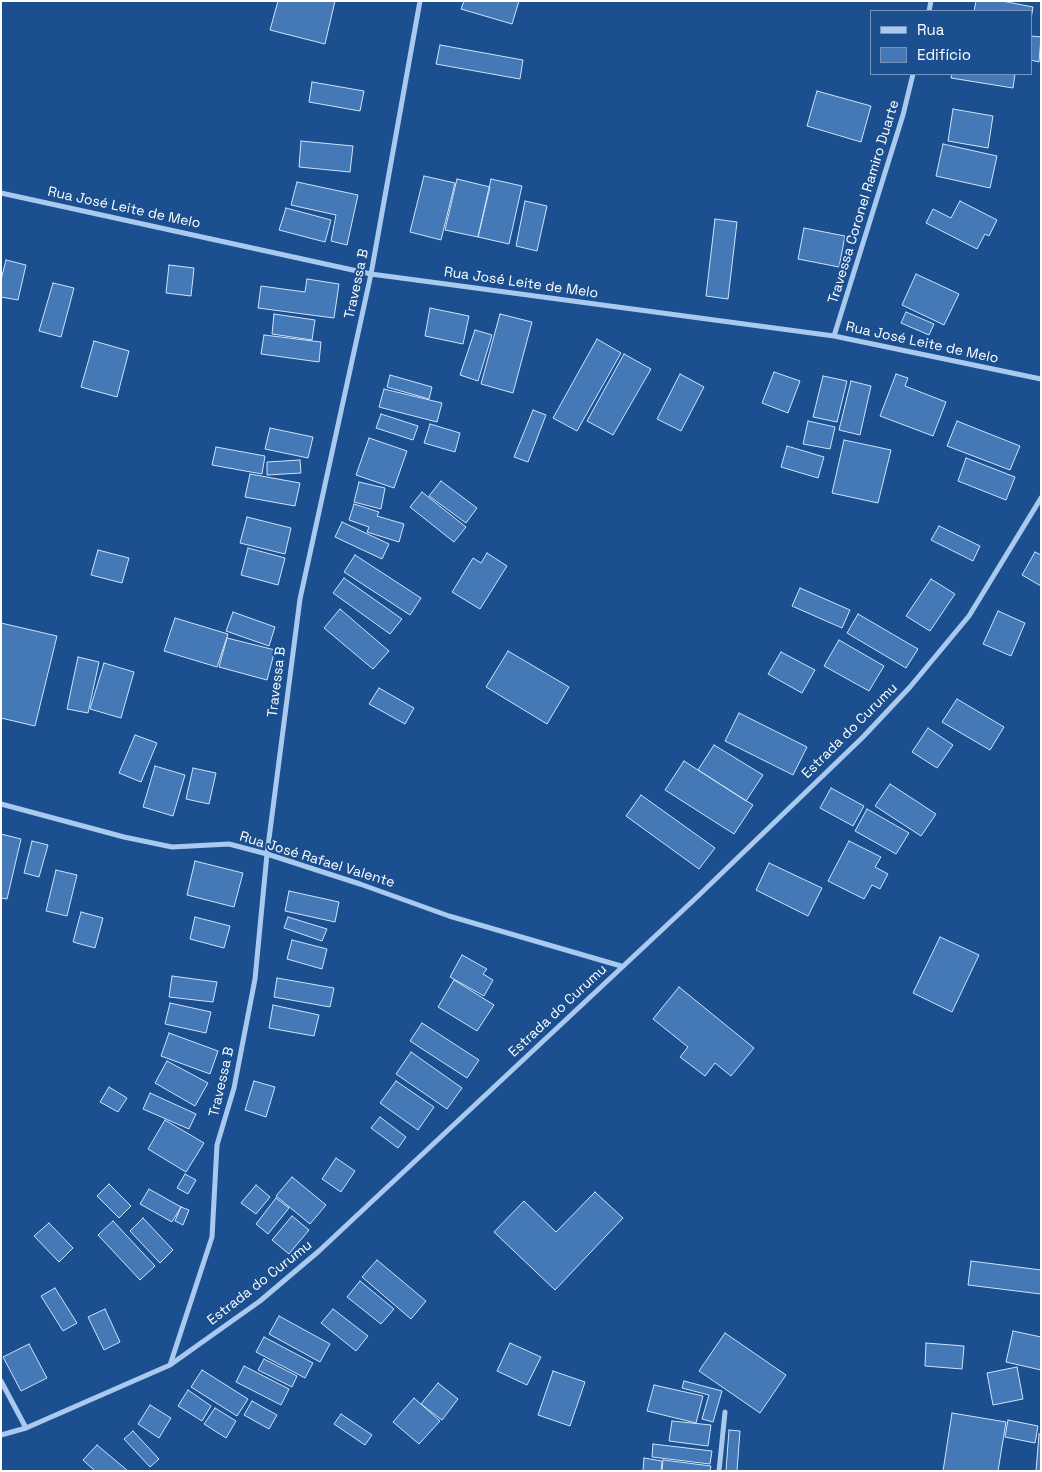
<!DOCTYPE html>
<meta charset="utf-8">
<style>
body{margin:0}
#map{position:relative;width:1042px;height:1472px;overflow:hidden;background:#1b4f8f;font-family:"Space Grotesk",sans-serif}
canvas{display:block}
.frame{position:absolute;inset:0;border:2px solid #fff;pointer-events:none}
.legend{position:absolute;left:870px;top:10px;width:162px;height:65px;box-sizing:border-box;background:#1b4f8f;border:1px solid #7695bc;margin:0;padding:6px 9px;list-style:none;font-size:15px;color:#fff}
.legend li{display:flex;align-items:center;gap:10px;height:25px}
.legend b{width:25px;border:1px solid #7695bc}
</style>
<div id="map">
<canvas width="1042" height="1472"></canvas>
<div class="frame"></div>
<ul class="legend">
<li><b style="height:6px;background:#a9c9ee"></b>Rua</li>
<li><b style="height:14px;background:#4478b7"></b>Edifício</li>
</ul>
</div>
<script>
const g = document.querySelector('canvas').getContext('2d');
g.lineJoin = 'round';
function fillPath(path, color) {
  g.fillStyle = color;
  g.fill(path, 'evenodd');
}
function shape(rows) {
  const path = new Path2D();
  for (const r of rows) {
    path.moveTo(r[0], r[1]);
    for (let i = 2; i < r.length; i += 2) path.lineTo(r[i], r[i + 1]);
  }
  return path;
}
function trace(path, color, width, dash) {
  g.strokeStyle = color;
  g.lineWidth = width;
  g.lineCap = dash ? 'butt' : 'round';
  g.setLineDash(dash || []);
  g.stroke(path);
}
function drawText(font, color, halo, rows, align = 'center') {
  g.font = font + ' "Space Grotesk",sans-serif';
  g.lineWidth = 4;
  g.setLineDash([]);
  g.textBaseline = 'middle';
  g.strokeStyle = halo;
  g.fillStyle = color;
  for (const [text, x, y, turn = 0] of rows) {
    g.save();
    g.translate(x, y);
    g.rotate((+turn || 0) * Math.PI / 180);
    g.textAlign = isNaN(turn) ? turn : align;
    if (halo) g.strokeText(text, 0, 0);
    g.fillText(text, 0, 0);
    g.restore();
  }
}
const building = shape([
 [278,1,335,1,325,44,270,30,278,1],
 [464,1,519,1,512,24,461,9,464,1],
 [976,1,1002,1,1033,7,1031,19,1031,11,974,11,976,1],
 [1031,36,1041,37,1039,62,1031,60,1031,36],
 [440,45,523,60,520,79,436,64,440,45],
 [952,74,1015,74,1013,88,951,78,952,74],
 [312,82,364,91,360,111,309,102,312,82],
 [817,91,871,106,861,142,807,126,817,91],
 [953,109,993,116,988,148,948,141,953,109],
 [301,141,353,146,350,172,299,167,301,141],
 [943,144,997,156,990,188,936,176,943,144],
 [424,176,455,183,441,240,410,232,424,176],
 [457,179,490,187,478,237,445,230,457,179],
 [491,179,522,186,509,244,478,237,491,179],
 [297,182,358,195,347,245,331,241,336,215,291,205,297,182],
 [525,201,547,206,537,251,516,246,525,201],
 [960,201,997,220,989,236,985,234,977,249,926,223,933,209,951,218,960,201],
 [286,208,331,220,325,242,279,230,286,208],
 [715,219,737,222,728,299,706,296,715,219],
 [804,228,845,236,839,267,798,259,804,228],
 [6,260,26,265,18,300,1,297,1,280,6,260],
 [169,265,194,268,191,296,166,293,169,265],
 [916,274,959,294,944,325,902,305,916,274],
 [307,279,339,284,334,318,258,308,261,286,305,292,307,279],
 [53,283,74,288,61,337,39,331,53,283],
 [430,308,469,316,463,344,425,336,430,308],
 [906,312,934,324,929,335,901,323,906,312],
 [274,314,315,320,312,340,272,334,274,314],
 [500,314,532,322,513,393,481,384,500,314],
 [475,330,492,335,478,381,460,375,475,330],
 [264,335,321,342,319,362,261,354,264,335],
 [597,339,621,353,577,431,553,418,597,339],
 [94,341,129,351,117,397,81,387,94,341],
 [624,354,651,369,613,435,587,421,624,354],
 [774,372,800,381,788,413,762,403,774,372],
 [680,374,704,387,681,431,657,419,680,374],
 [896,374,908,378,905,386,946,402,933,436,880,416,896,374],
 [390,375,432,387,429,399,387,387,390,375],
 [823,376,847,381,837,422,813,417,823,376],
 [851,381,871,386,860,435,839,430,851,381],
 [384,389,442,403,437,422,379,407,384,389],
 [533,410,546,415,528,462,514,457,533,410],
 [381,414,418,426,413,440,376,428,381,414],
 [808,421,835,427,830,449,803,444,808,421],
 [957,421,1020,446,1010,470,947,446,957,421],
 [430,424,460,433,455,452,424,443,430,424],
 [270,428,313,437,308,458,265,449,270,428],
 [369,438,407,451,394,488,356,475,369,438],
 [844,440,891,450,878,503,832,493,844,440],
 [787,446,824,457,818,478,781,467,787,446],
 [216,447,265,456,262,474,212,465,216,447],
 [966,458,1015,477,1006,500,958,481,966,458],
 [300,460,301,473,267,475,267,462,300,460],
 [250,474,300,483,295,506,245,497,250,474],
 [441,481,477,508,466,523,429,496,441,481],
 [359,482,385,488,381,509,354,502,359,482],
 [422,492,466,527,454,542,410,507,422,492],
 [354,504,379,512,377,516,404,524,399,542,367,532,369,527,349,520,354,504],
 [247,517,291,528,285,554,240,543,247,517],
 [342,522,389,544,382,559,335,537,342,522],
 [939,526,980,546,973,561,931,540,939,526],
 [248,548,285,558,278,585,241,575,248,548],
 [98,550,129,558,122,583,91,575,98,550],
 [1035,552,1041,555,1041,586,1022,575,1035,552],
 [487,553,507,566,480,609,452,592,473,558,481,563,487,553],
 [355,555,421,598,410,615,344,572,355,555],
 [344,578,402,619,390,634,333,593,344,578],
 [931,579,955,594,930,631,906,616,931,579],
 [800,588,850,610,842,628,792,606,800,588],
 [340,609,389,651,373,669,324,628,340,609],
 [998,611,1025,623,1011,656,983,644,998,611],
 [233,612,275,627,269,646,226,631,233,612],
 [858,614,918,649,906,668,847,633,858,614],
 [175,618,228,634,217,667,164,651,175,618],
 [1,623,57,636,35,726,1,718,1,623],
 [227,638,275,650,267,680,219,667,227,638],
 [839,640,884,666,869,691,824,666,839,640],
 [508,651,569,687,547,724,486,687,508,651],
 [781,652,815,670,802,693,768,674,781,652],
 [78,657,99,662,88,713,67,709,78,657],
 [104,663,134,672,121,718,90,709,104,663],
 [379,688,414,708,405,724,369,704,379,688],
 [957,699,1004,727,990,750,942,722,957,699],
 [739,713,807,747,793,775,725,741,739,713],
 [928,728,953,745,937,768,912,752,928,728],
 [135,735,157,743,141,782,119,773,135,735],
 [714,745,763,775,746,801,698,770,714,745],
 [684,761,753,805,734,834,665,790,684,761],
 [155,766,185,775,173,816,143,807,155,766],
 [193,768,216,773,209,804,186,799,193,768],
 [890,784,936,814,921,836,875,806,890,784],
 [831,788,864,806,853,826,820,808,831,788],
 [641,795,715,848,699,869,626,816,641,795],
 [867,809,909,833,896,854,855,831,867,809],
 [1,834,21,839,7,899,1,898,1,834],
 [32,841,48,845,39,877,24,873,32,841],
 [849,841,881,857,875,867,888,874,880,889,872,885,864,899,828,881,849,841],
 [195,861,243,873,234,907,187,895,195,861],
 [769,863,822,888,808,916,756,890,769,863],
 [56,870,77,875,67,916,46,911,56,870],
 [289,891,339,902,335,922,285,911,289,891],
 [81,912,103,918,95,948,73,942,81,912],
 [195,917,230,926,224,948,190,939,195,917],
 [288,917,327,929,322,941,284,928,288,917],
 [940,937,979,955,952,1012,913,993,940,937],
 [292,940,327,949,322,969,287,959,292,940],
 [462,955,487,969,483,974,493,980,484,996,450,977,462,955],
 [172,976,217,982,213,1002,169,997,172,976],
 [277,978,334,988,330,1007,274,997,277,978],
 [454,980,494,1005,477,1031,438,1007,454,980],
 [679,987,754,1048,731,1076,715,1063,705,1076,680,1057,688,1047,653,1019,679,987],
 [170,1003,211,1012,206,1033,165,1024,170,1003],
 [273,1005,319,1015,314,1036,269,1028,273,1005],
 [422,1023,479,1060,467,1078,410,1041,422,1023],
 [169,1033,218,1051,210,1074,161,1056,169,1033],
 [411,1052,462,1088,447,1109,396,1074,411,1052],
 [167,1061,208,1083,195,1106,155,1083,167,1061],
 [254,1081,275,1087,266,1117,245,1110,254,1081],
 [396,1081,434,1107,418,1130,380,1103,396,1081],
 [109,1087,127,1098,118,1112,100,1102,109,1087],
 [150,1093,196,1114,189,1129,143,1109,150,1093],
 [380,1117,406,1137,398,1148,371,1128,380,1117],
 [165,1120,204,1143,186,1172,148,1149,165,1120],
 [336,1158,355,1171,341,1192,322,1179,336,1158],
 [185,1174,196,1180,188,1194,177,1188,185,1174],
 [292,1177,326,1205,310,1224,276,1196,292,1177],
 [109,1184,131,1206,119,1218,97,1196,109,1184],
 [256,1185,270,1197,256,1214,241,1203,256,1185],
 [149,1189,181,1207,172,1222,140,1204,149,1189],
 [595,1192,623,1218,555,1290,494,1232,524,1201,556,1232,595,1192],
 [276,1198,289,1208,268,1234,256,1224,276,1198],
 [181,1207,189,1210,183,1225,175,1221,181,1207],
 [292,1216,309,1230,289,1254,272,1240,292,1216],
 [143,1218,173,1250,160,1263,130,1231,143,1218],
 [113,1221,155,1266,140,1280,98,1235,113,1221],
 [49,1223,73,1248,59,1262,34,1236,49,1223],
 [377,1260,426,1301,411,1319,362,1277,377,1260],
 [971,1261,1041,1270,1041,1294,968,1285,971,1261],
 [360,1281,394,1309,381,1324,347,1297,360,1281],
 [55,1288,77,1323,63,1331,41,1296,55,1288],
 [105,1309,120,1342,104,1350,88,1317,105,1309],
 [333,1309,368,1336,356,1351,321,1323,333,1309],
 [279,1316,330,1344,320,1362,269,1334,279,1316],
 [1013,1331,1041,1337,1041,1370,1006,1362,1013,1331],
 [725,1333,786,1375,760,1413,699,1371,725,1333],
 [264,1337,313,1363,305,1378,256,1352,264,1337],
 [510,1343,541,1357,527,1385,497,1371,510,1343],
 [926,1343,964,1346,962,1369,925,1366,926,1343],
 [29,1344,47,1378,21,1391,3,1357,29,1344],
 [264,1359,297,1376,292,1387,258,1370,264,1359],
 [244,1366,289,1389,281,1405,236,1382,244,1366],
 [1017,1367,1023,1399,993,1405,987,1373,1017,1367],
 [202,1370,248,1399,237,1416,191,1387,202,1370],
 [553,1371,585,1382,570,1426,538,1415,553,1371],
 [684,1381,722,1391,713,1422,702,1419,709,1395,682,1388,684,1381],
 [438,1383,458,1399,442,1420,421,1404,438,1383],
 [654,1385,703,1396,696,1423,647,1411,654,1385],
 [188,1390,211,1406,202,1421,178,1406,188,1390],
 [414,1398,440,1421,419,1444,393,1422,414,1398],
 [252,1401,277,1415,269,1429,244,1415,252,1401],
 [150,1405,171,1418,159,1438,138,1424,150,1405],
 [215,1408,236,1421,226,1438,204,1424,215,1408],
 [952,1413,1006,1422,998,1471,943,1471,952,1413],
 [341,1414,372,1435,365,1445,334,1424,341,1414],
 [1008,1420,1038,1426,1035,1443,1005,1437,1008,1420],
 [672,1421,711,1425,708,1446,669,1441,672,1421],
 [729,1430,740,1431,737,1471,726,1471,729,1430],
 [133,1431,159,1459,150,1467,124,1439,133,1431],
 [1039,1434,1041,1434,1041,1471,1036,1471,1039,1434],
 [653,1444,712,1451,710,1464,652,1457,653,1444],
 [97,1445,128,1471,95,1471,83,1460,97,1445],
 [644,1458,662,1461,661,1471,643,1471,644,1458],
 [663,1460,711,1466,710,1471,662,1471,663,1460]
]);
const street = shape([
 [929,11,931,1],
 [1,193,371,274,834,336,1041,379],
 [834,336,903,115,913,74],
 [1,804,124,837,172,847,229,844,267,854,360,884,449,916,621,966],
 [170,1365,212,1237,217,1145,234,1088,255,979,267,854,300,599,371,274,420,1],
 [1,1381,26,1428],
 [1,1435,26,1428,170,1365,260,1301,319,1251,697,897,863,737,910,687,969,616,1041,498],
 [719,1471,725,1412]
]);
const streetNames = [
 ["Travessa Coronel Ramiro Duarte",864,202,-73],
 ["Rua José Leite de Melo",124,208,12],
 ["Rua José Leite de Melo",521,283,8],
 ["Travessa B",357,284,-78],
 ["Rua José Leite de Melo",922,343,12],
 ["Travessa B",277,682,-83],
 ["Estrada do Curumu",850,731,-45],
 ["Rua José Rafael Valente",317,860,17],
 ["Estrada do Curumu",558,1011,-43],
 ["Travessa B",222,1082,-77],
 ["Estrada do Curumu",260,1283,-38]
];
fillPath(building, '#4478b7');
trace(building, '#cfe3fa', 1);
trace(street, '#a9c9ee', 5);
drawText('14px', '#fff', '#1b4f8f', streetNames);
</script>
